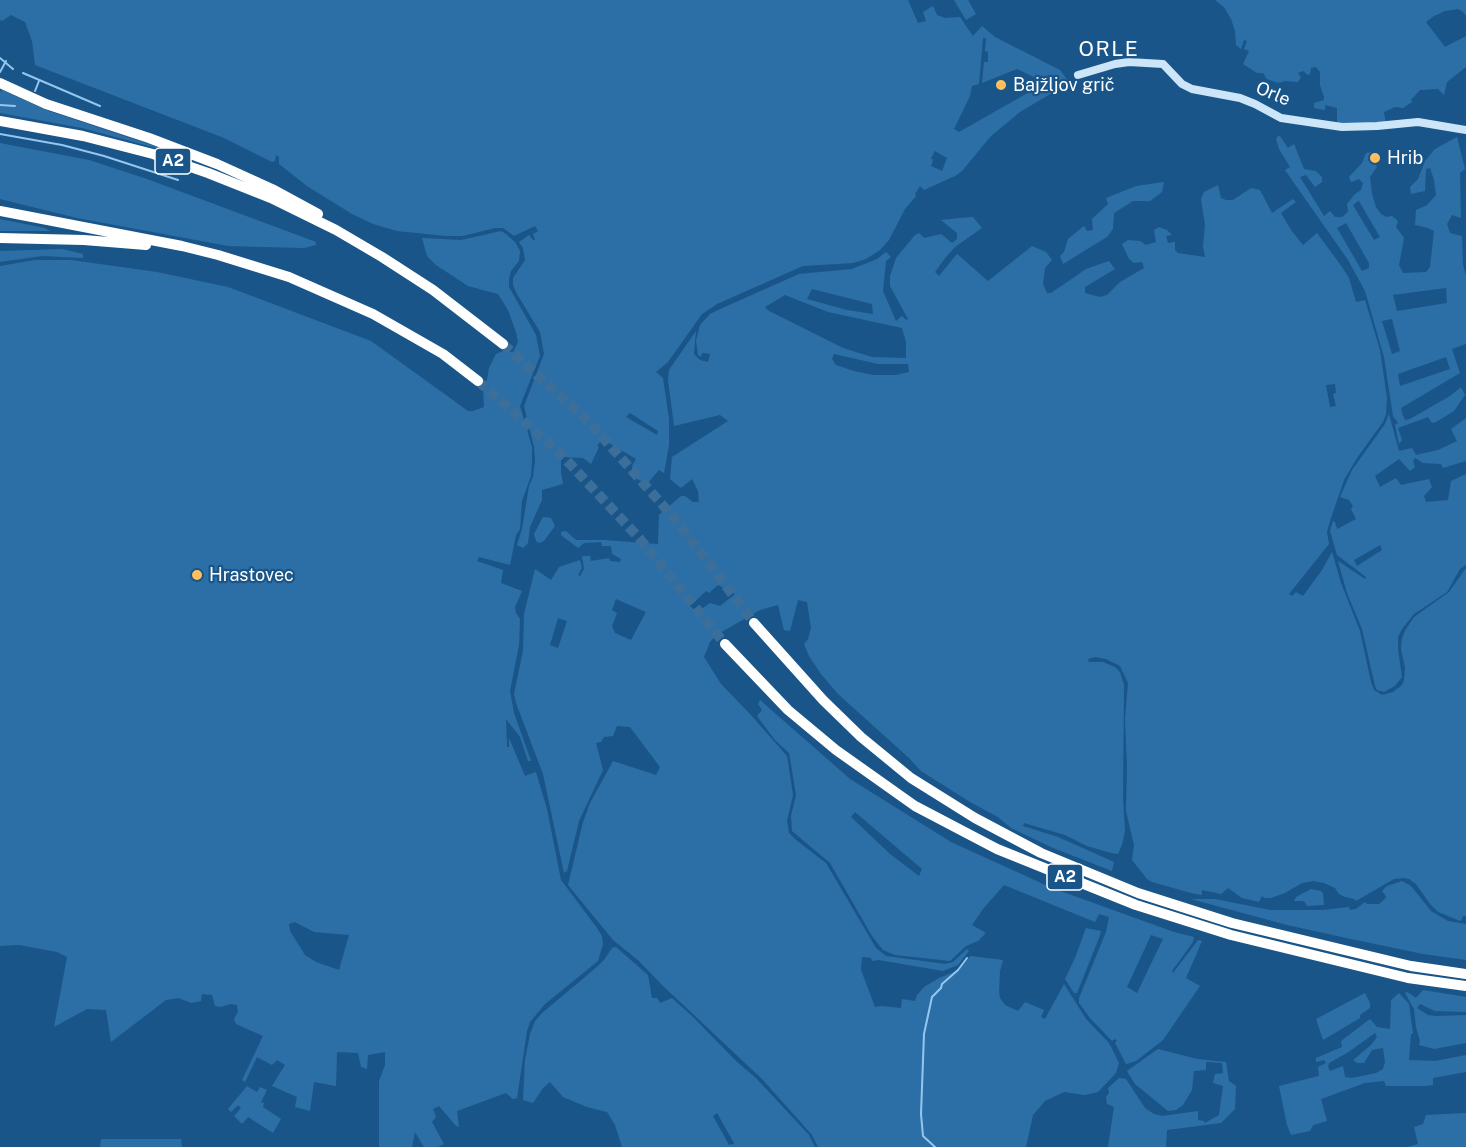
<!DOCTYPE html>
<meta charset="utf-8">
<style>
body{margin:0}
canvas{display:block;background:#195588}
</style>
<canvas width="1466" height="1147"></canvas>
<script>
const g = document.querySelector('canvas').getContext('2d');
g.lineJoin = 'round';
function fillPath(path, color) {
  g.fillStyle = color;
  g.fill(path, 'evenodd');
}
function shape(rows) {
  const path = new Path2D();
  for (const r of rows) {
    path.moveTo(r[0], r[1]);
    for (let i = 2; i < r.length; i += 2) path.lineTo(r[i], r[i + 1]);
  }
  return path;
}
function trace(path, color, width, dash) {
  g.strokeStyle = color;
  g.lineWidth = width;
  g.lineCap = dash ? 'butt' : 'round';
  g.setLineDash(dash || []);
  g.stroke(path);
}
function drawText(font, color, halo, rows, align = 'center') {
  g.font = font + ' "Public Sans",sans-serif';
  g.lineWidth = 4.5;
  g.setLineDash([]);
  g.textBaseline = 'middle';
  g.strokeStyle = halo;
  g.fillStyle = color;
  for (const [text, x, y, turn = 0] of rows) {
    g.save();
    g.translate(x, y);
    g.rotate((+turn || 0) * Math.PI / 180);
    g.textAlign = isNaN(turn) ? turn : align;
    if (halo) g.strokeText(text, 0, 0);
    g.fillText(text, 0, 0);
    g.restore();
  }
}
const green = shape([
 [0,0,908,0,918,23,926,21,923,12,933,6,937,15,945,18,960,17,973,36,982,26,995,37,1060,70,1069,82,1067,84,1020,112,991,136,962,171,955,176,924,190,920,186,915,194,916,196,905,209,889,240,880,250,866,259,853,263,803,266,717,304,702,314,668,362,656,372,663,378,669,419,669,445,664,473,659,470,647,484,637,479,633,476,632,466,636,459,602,439,597,446,599,447,591,464,583,458,563,457,561,460,561,472,563,484,542,490,542,500,530,527,528,543,523,548,517,545,522,529,529,486,533,477,535,461,534,447,524,406,544,354,540,332,517,294,513,285,513,278,525,260,523,248,519,242,529,235,533,240,535,240,533,234,538,231,535,226,514,236,503,228,495,228,463,236,446,236,397,231,373,224,352,214,307,186,279,164,279,157,276,155,275,161,272,162,224,138,35,65,32,41,25,22,11,15,2,21,0,20],
 [983,38,986,38,985,51,988,52,988,62,984,62,982,83,1017,69,1044,82,1040,86,959,132,954,129,970,96,972,86,979,84],
 [935,151,947,158,942,171,931,166,933,160,931,158],
 [630,413,658,431,657,435,626,417],
 [954,0,968,0,976,14,966,20],
 [1215,0,1466,0,1466,16,1463,12,1458,9,1445,11,1434,16,1426,22,1445,47,1466,36,1466,67,1447,82,1444,95,1438,89,1420,90,1411,100,1412,102,1403,108,1395,107,1384,112,1386,124,1337,124,1337,108,1325,105,1325,110,1314,108,1314,103,1324,100,1324,97,1320,85,1320,72,1316,67,1311,68,1310,74,1308,75,1303,71,1298,73,1301,77,1298,82,1285,81,1278,83,1267,79,1263,73,1257,73,1243,64,1249,51,1244,49,1247,41,1244,40,1241,49,1236,45,1235,31,1231,19,1224,7],
 [2,90,49,111,185,156,82,128,0,113,0,92],
 [1278,136,1280,136,1288,148,1294,144,1304,169,1316,171,1322,177,1322,182,1315,187,1306,175,1300,177,1324,216,1330,211,1335,217,1342,217,1348,212,1347,204,1355,194,1361,190,1363,183,1359,179,1351,182,1349,177,1362,163,1366,153,1371,152,1377,167,1370,177,1372,194,1376,207,1381,214,1386,217,1392,216,1398,221,1396,227,1404,238,1399,265,1403,273,1426,272,1430,267,1434,231,1428,228,1415,225,1416,210,1427,205,1436,195,1434,180,1430,168,1426,169,1425,191,1411,194,1410,187,1418,179,1425,161,1435,149,1457,137,1465,169,1460,173,1461,218,1452,215,1447,224,1450,233,1462,236,1463,264,1466,276,1466,344,1452,349,1460,373,1401,408,1402,413,1405,420,1410,419,1450,396,1461,387,1465,395,1454,411,1436,422,1432,423,1428,417,1398,428,1402,440,1399,444,1395,425,1398,423,1393,416,1384,357,1365,291,1348,260,1285,170,1290,167,1279,149,1276,139],
 [1358,201,1359,201,1380,237,1374,240,1363,222,1353,205],
 [1346,223,1369,263,1369,268,1362,271,1337,228],
 [1446,288,1447,303,1397,311,1393,295],
 [1392,319,1400,351,1392,354,1382,321],
 [1446,357,1450,369,1400,386,1398,374],
 [0,143,89,160,147,179,316,242,316,245,304,248,228,246,77,218,0,199],
 [1164,182,1162,192,1150,201,1133,201,1114,213,1113,229,1107,237,1063,264,1060,256,1064,252,1068,239,1084,226,1087,231,1093,230,1092,219,1108,204,1106,198,1136,186],
 [1218,185,1221,198,1226,200,1233,200,1251,188,1260,190,1272,213,1293,199,1296,202,1281,213,1291,230,1303,245,1317,233,1342,267,1349,278,1356,302,1365,300,1380,350,1387,398,1386,414,1383,422,1357,458,1344,480,1330,521,1327,532,1329,544,1289,594,1292,596,1296,592,1303,596,1322,570,1332,552,1341,583,1360,631,1371,682,1374,690,1382,695,1393,692,1402,685,1404,680,1405,667,1401,649,1402,638,1406,629,1414,617,1449,592,1466,568,1466,916,1463,916,1461,921,1458,920,1438,912,1430,904,1416,884,1409,879,1403,878,1394,879,1356,901,1354,899,1345,897,1339,894,1335,888,1324,883,1313,881,1302,883,1285,893,1271,898,1264,898,1262,896,1259,902,1242,898,1228,888,1221,894,1202,890,1202,895,1191,893,1152,882,1147,879,1132,860,1134,845,1126,811,1127,767,1125,719,1128,683,1120,666,1106,659,1095,657,1088,659,1089,662,1103,662,1115,667,1120,672,1124,685,1123,798,1125,831,1122,845,1118,854,1111,853,1087,846,1065,835,1024,823,1023,826,1058,837,1114,862,1112,871,1053,848,1011,828,998,817,970,802,921,771,909,758,838,694,821,674,809,656,804,644,808,639,811,628,807,602,798,600,790,631,784,630,778,605,760,610,718,634,710,642,704,657,721,684,750,714,787,756,793,795,787,821,789,833,796,840,826,863,876,948,886,956,945,964,953,962,967,949,969,951,958,965,943,971,879,960,872,961,871,958,862,957,861,970,875,1007,881,1006,901,1008,902,999,915,1001,917,995,924,987,939,978,959,970,970,956,1003,960,1000,971,999,992,1000,998,1005,1005,1018,1011,1025,1002,1044,1010,1041,1017,1045,1019,1064,984,1086,1019,1109,1043,1119,1063,1116,1073,1098,1092,1085,1095,1064,1092,1045,1101,1033,1115,1026,1147,818,1147,812,1135,763,1080,661,984,639,961,613,940,568,885,583,822,590,803,613,761,656,775,660,767,630,727,617,726,613,736,604,737,601,742,596,743,603,770,579,821,567,871,564,873,543,774,516,703,514,694,523,651,524,614,535,569,551,580,559,567,580,560,582,568,578,575,580,576,584,569,582,556,590,556,591,561,609,558,610,561,620,562,621,559,612,554,611,546,602,546,601,542,584,543,578,548,561,535,561,532,566,531,576,540,604,540,658,544,659,515,681,496,685,496,693,502,699,502,698,491,692,479,681,488,670,479,672,457,728,421,720,415,674,426,668,380,669,370,696,331,694,354,700,360,708,362,710,354,702,353,701,357,698,355,696,341,700,325,710,314,718,310,799,274,852,269,877,259,886,252,891,257,886,261,883,291,896,321,902,316,906,320,908,319,890,286,890,276,896,258,915,235,919,233,924,238,941,234,952,243,957,239,957,233,941,220,959,218,973,217,982,228,955,247,946,257,935,272,939,276,957,254,988,281,1032,246,1046,252,1052,260,1045,268,1043,284,1047,293,1051,293,1086,269,1109,261,1115,269,1085,287,1085,293,1100,297,1107,295,1120,282,1144,268,1142,262,1134,263,1129,259,1122,244,1128,240,1140,241,1146,245,1156,242,1154,230,1159,227,1167,230,1172,235,1166,236,1168,243,1175,242,1175,250,1178,253,1205,257,1203,246,1205,225,1201,199,1204,192],
 [812,289,872,304,873,314,847,310,807,299],
 [785,295,828,312,902,328,906,342,906,358,872,357,843,348,769,311,765,307],
 [834,354,878,364,908,364,909,372,896,375,873,375,854,371,836,365,832,359],
 [1335,384,1336,393,1333,394,1336,406,1330,407,1326,385],
 [718,585,735,594,720,606,710,603,697,612,690,606,706,591,709,593],
 [616,599,646,612,631,640,615,633,612,626,617,613,612,610],
 [558,618,567,621,558,648,550,645],
 [0,219,45,228,50,231,0,231],
 [501,231,506,234,515,242,520,251,519,261,511,271,509,279,509,287,536,335,540,356,520,406,532,447,532,461,531,476,522,501,520,529,516,535,510,565,479,557,477,561,503,570,501,583,522,591,515,607,516,613,520,619,519,645,510,691,514,713,531,761,528,761,520,737,506,719,507,747,509,747,509,738,525,776,536,772,547,809,561,880,597,928,602,936,603,944,598,961,545,1004,530,1022,527,1031,517,1098,513,1099,506,1093,457,1111,459,1127,456,1126,439,1106,433,1109,436,1117,432,1122,444,1144,438,1147,424,1147,415,1132,412,1147,379,1147,379,1081,385,1065,385,1052,368,1055,367,1069,361,1067,358,1053,337,1052,336,1086,314,1082,310,1111,295,1107,297,1097,272,1086,285,1065,277,1060,272,1065,257,1057,245,1082,242,1080,263,1036,236,1024,234,1019,238,1012,237,1005,231,1004,220,1007,215,1006,212,995,202,994,201,1001,192,1003,178,998,166,1000,111,1042,106,1010,87,1009,54,1027,67,957,57,952,19,945,0,946,0,266,35,260,71,260,157,272,228,287,371,341,457,403,468,411,473,411,484,407,483,387,487,380,489,368,496,354,503,351,513,352,518,342,516,332,508,310,498,294,468,286,436,265,427,256,422,238,461,240],
 [295,922,314,932,349,935,339,970,316,962,305,955,290,931,289,924],
 [63,249,83,254,83,258,42,256,0,262,0,251],
 [1389,414,1399,451,1412,448,1416,455,1438,450,1457,441,1451,429,1466,418,1466,461,1443,468,1441,464,1423,463,1415,458,1413,461,1415,467,1410,471,1399,459,1375,476,1380,487,1396,478,1401,485,1429,479,1432,487,1424,496,1426,502,1448,500,1451,481,1466,474,1466,565,1460,569,1447,592,1414,614,1402,629,1398,637,1398,649,1402,677,1395,686,1384,692,1377,690,1375,686,1362,629,1347,593,1338,561,1365,579,1366,577,1337,555,1330,531,1333,521,1335,522,1337,529,1356,519,1351,509,1353,506,1349,500,1340,497,1352,470,1385,424],
 [1380,545,1382,550,1357,566,1354,560],
 [543,517,551,518,555,526,544,541,539,543,536,541,534,534],
 [760,700,850,779,951,842,1052,888,1174,932,1194,937,1193,942,1172,971,1173,973,1198,940,1202,941,1186,978,1200,986,1163,1040,1136,1061,1126,1064,1115,1043,1117,1041,1115,1039,1112,1041,1090,1018,1079,1003,1079,998,1106,932,1109,917,1099,914,1095,922,1004,885,983,909,972,925,986,933,978,941,966,946,950,961,895,955,883,950,872,936,830,863,792,831,791,816,796,795,790,758,789,753,775,740,757,716,762,710,758,704],
 [855,812,922,869,919,876,890,854,851,817],
 [1151,935,1163,939,1137,993,1127,987],
 [1402,881,1411,886,1431,911,1448,921,1466,924,1466,960,1423,954,1351,939,1287,925,1191,899,1215,899,1270,910,1323,910,1349,907,1350,910,1356,909,1365,902,1367,904,1379,904,1385,899,1386,896,1382,891,1387,886],
 [1311,889,1321,891,1323,894,1324,905,1307,906,1304,901,1294,901,1296,897],
 [1086,928,1101,931,1099,938,1077,993,1074,993,1065,979,1075,958],
 [616,947,648,975,652,998,657,998,660,1003,672,998,693,1017,737,1062,756,1078,809,1135,815,1147,622,1147,615,1125,607,1112,587,1107,563,1097,550,1082,543,1088,533,1103,523,1100,525,1060,530,1034,535,1021,542,1013,591,972,604,960,612,948],
 [717,1113,734,1143,734,1144,729,1145,713,1116],
 [1423,990,1466,997,1466,1012,1435,1011,1420,1004,1417,1008,1428,1015,1436,1016,1466,1015,1466,1043,1434,1049,1419,1045,1420,1041,1416,1027,1414,1009,1405,993,1407,992,1416,998],
 [1365,993,1370,1003,1370,1008,1360,1015,1360,1018,1323,1040,1316,1019],
 [1399,993,1409,1004,1410,1011,1413,1034,1411,1034,1409,1060,1435,1061,1466,1055,1466,1072,1433,1078,1433,1085,1425,1086,1386,1086,1384,1081,1365,1083,1321,1099,1327,1121,1313,1125,1310,1131,1291,1135,1287,1125,1279,1086,1319,1076,1318,1067,1326,1063,1324,1060,1316,1062,1316,1058,1342,1047,1341,1041,1370,1019,1377,1027,1390,1029,1391,1000],
 [1375,1033,1377,1037,1371,1045,1353,1060,1357,1063,1364,1063,1372,1050,1383,1048,1385,1062,1383,1069,1376,1073,1352,1078,1345,1077,1343,1066,1330,1071,1328,1067,1329,1063,1347,1053],
 [1158,1049,1197,1059,1226,1062,1229,1081,1236,1086,1235,1109,1221,1123,1167,1130,1166,1147,1108,1147,1114,1107,1107,1104,1106,1097,1109,1093,1108,1088,1119,1078,1126,1079,1145,1108,1154,1114,1162,1116,1198,1111,1198,1120,1204,1121,1205,1123,1219,1115,1223,1086,1213,1083,1215,1074,1223,1073,1222,1063,1206,1062,1206,1070,1194,1071,1192,1090,1183,1105,1176,1110,1168,1111,1135,1084,1127,1071],
 [247,1086,257,1092,260,1087,267,1090,261,1102,264,1103,263,1107,281,1119,273,1133,248,1117,242,1124,234,1116,241,1108,238,1105,231,1112,228,1109],
 [1466,1113,1466,1147,1407,1147,1418,1144,1414,1127,1423,1124,1426,1115],
 [101,1139,181,1139,182,1147,100,1147]
]);
const stream = shape([
 [0,58,13,69],
 [0,72,6,61],
 [23,73,100,106],
 [35,91,39,81],
 [0,105,15,106],
 [0,134,62,145,104,156,178,180],
 [935,1147,923,1136,921,1114,924,1034,932,997,941,988,942,984,958,970,967,958]
]);
const highwayTunnel = shape([
 [503,344,590,423,675,519,754,623],
 [478,381,558,451,639,538,725,644]
]);
const secondary = shape([
 [1078,75,1115,64,1129,62,1163,64,1182,84,1192,89,1240,98,1255,104,1281,118,1342,127,1377,126,1418,122,1466,130]
]);
const highway = shape([
 [0,83,46,104,149,138,217,164,272,189,318,214],
 [0,121,83,136,153,154,208,173,271,198,336,230,382,257,433,290,503,344],
 [0,211,182,246,218,255,289,277,373,314,443,354,478,381],
 [0,238,84,240,146,245],
 [754,623,823,700,861,737,911,778,975,818,1041,853,1138,893,1232,923,1411,966,1466,974],
 [725,644,788,710,836,750,915,806,997,849,1136,905,1231,935,1408,978,1466,986]
]);
const markers = [
 [1001,85,6,"#ffbf5d"],
 [1375,158,6,"#ffbf5d"],
 [197,575,6,"#ffbf5d"]
];
const shields = [
 [173,161,36],
 [1065,877,36]
];
const shieldNames = [
 ["A2",173,161],
 ["A2",1065,877]
];
const poiNames = [
 ["Bajžljov grič",1013,85],
 ["Hrib",1387,158],
 ["Hrastovec",209,575]
];
const streetNames = [
 ["Orle",1273,94,23]
];
const quarterNames = [
 ["ORLE",1109,50]
];
fillPath(green, '#2c6fa6');
trace(stream, '#93c7ef', 2);
trace(highwayTunnel, '#3c6e9a', 10, [10, 5]);
trace(secondary, '#cde5f9', 8);
trace(highway, '#fff', 10);
for (const [x, y, r, color] of markers) {
  const dot = new Path2D();
  dot.arc(x, y, r, 0, 2 * Math.PI);
  g.fillStyle = color;
  g.fill(dot);
  trace(dot, '#195588', 2);
}
for (const [x, y, w] of shields) {
  const box = new Path2D();
  box.roundRect(x - w / 2, y - 13, w, 26, 4.5);
  g.fillStyle = '#195588';
  g.fill(box);
  trace(box, '#fff', 1.5);
}
drawText('bold 16px', '#fff', null, shieldNames);
drawText('18px', '#fff', '#195588', poiNames, 'left');
drawText('18px', '#fff', '#195588', streetNames);
g.letterSpacing = '1.5px';
drawText('21px', '#fff', '#195588', quarterNames);
g.letterSpacing = '0px';
</script>
